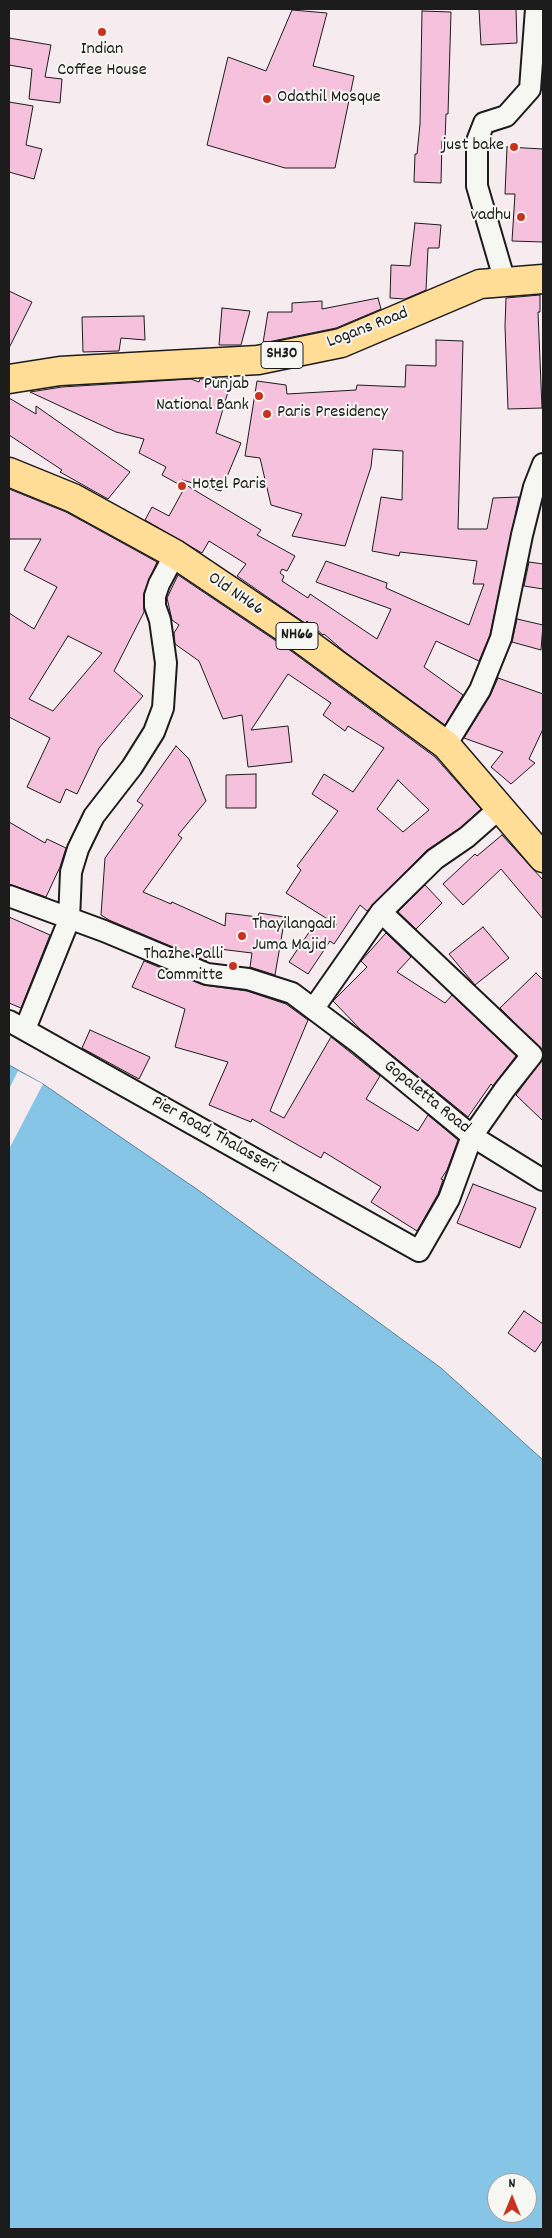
<!DOCTYPE html>
<style>
body{margin:0}
#map{position:relative;width:552px;height:2238px;overflow:hidden;background:#f6ebee;font-family:Dekko,sans-serif}
canvas{display:block}
.frame{position:absolute;inset:0;border:10px solid #1c1c1c;pointer-events:none}
.north{position:absolute;left:487px;top:2173px;width:50px;height:50px;box-sizing:border-box;background:#f6f6f2;border:1px solid #9f9f9c;border-radius:50%;rotate:0deg;font-size:14px;font-weight:700;line-height:20px;text-align:center;color:#1c1c1c}
.north::after{content:'';display:block;margin:auto;width:18px;height:22px;background:#c8321e;clip-path:polygon(50% 0,100% 100%,50% 72%,0 100%)}
</style>
<div id="map">
<canvas width="552" height="2238"></canvas>
<div class="frame"></div>
<div class="north">N</div>
</div>
<script>
const g = document.querySelector('canvas').getContext('2d');
g.lineJoin = 'round';
function fillPath(path, color) {
  g.fillStyle = color;
  g.fill(path, 'evenodd');
}
function shape(rows) {
  const path = new Path2D();
  for (const r of rows) {
    path.moveTo(r[0], r[1]);
    for (let i = 2; i < r.length; i += 2) path.lineTo(r[i], r[i + 1]);
  }
  return path;
}
function trace(path, color, width, dash) {
  g.strokeStyle = color;
  g.lineWidth = width;
  g.lineCap = dash ? 'butt' : 'round';
  g.setLineDash(dash || []);
  g.stroke(path);
}
function drawText(font, color, halo, rows, align = 'center') {
  g.font = font + ' Dekko,sans-serif';
  g.lineWidth = 4;
  g.setLineDash([]);
  g.textBaseline = 'middle';
  g.strokeStyle = halo;
  g.fillStyle = color;
  for (const [text, x, y, turn = 0] of rows) {
    g.save();
    g.translate(x, y);
    g.rotate((+turn || 0) * Math.PI / 180);
    g.textAlign = isNaN(turn) ? turn : align;
    if (halo) g.strokeText(text, 0, 0);
    g.fillText(text, 0, 0);
    g.restore();
  }
}
const water = shape([
 [9,1065,43,1084,198,1190,441,1368,543,1460,543,2229,9,2229,9,1065],
 [497,2183,527,2183,527,2213,497,2213,497,2183]
]);
const pier = shape([
 [18,1071,43,1084,9,1149,9,1089]
]);
const building = shape([
 [479,9,516,9,517,43,481,45,479,9],
 [292,10,327,13,313,66,354,76,335,168,285,168,207,145,228,57,266,71,292,10],
 [422,11,451,12,448,114,446,114,445,141,442,141,441,183,414,182,415,154,417,154,420,124,422,11],
 [9,38,51,45,45,77,62,79,60,103,29,99,32,69,9,65,9,38],
 [9,102,33,106,26,145,42,149,34,179,9,172,9,102],
 [507,147,543,149,543,242,512,241,515,194,505,194,507,147],
 [415,223,441,225,439,248,428,248,426,290,405,299,390,298,391,265,410,266,415,223],
 [9,291,32,302,9,348,9,291],
 [540,295,540,312,538,312,542,408,508,409,505,326,506,298,540,295],
 [378,298,381,309,336,328,263,343,268,312,292,312,292,303,322,301,322,309,378,298],
 [222,308,250,311,241,345,219,345,222,308],
 [144,316,145,340,121,338,119,351,83,352,82,317,144,316],
 [436,340,463,341,458,529,487,529,493,498,519,497,490,635,479,661,436,641,424,667,463,695,445,725,345,652,324,634,323,635,307,621,305,623,237,576,246,564,209,541,202,553,145,520,152,507,169,516,186,485,261,530,257,535,295,556,287,571,282,569,280,573,284,576,282,581,308,598,310,594,377,639,391,609,316,582,326,561,387,583,386,588,469,625,484,584,473,584,477,561,400,552,399,556,372,551,381,497,402,500,403,451,373,449,371,467,345,546,292,536,302,514,271,505,260,458,245,456,257,381,286,385,287,394,356,390,357,385,405,387,406,365,436,366,436,340],
 [232,378,216,433,241,443,221,491,182,480,180,485,162,475,166,467,139,453,144,439,116,432,30,392,62,387,191,379,199,382,200,379,232,378],
 [9,398,36,414,36,406,130,472,108,499,60,472,62,470,9,435,9,398],
 [9,489,66,512,157,562,144,593,144,612,114,671,143,696,99,748,77,794,66,789,60,803,27,787,50,738,9,717,9,613,34,629,57,587,24,570,41,539,9,539,9,489],
 [68,636,102,653,53,711,29,699,68,636],
 [529,562,543,564,543,589,524,586,529,562],
 [178,575,291,651,435,757,481,809,460,828,427,850,367,911,360,905,334,944,330,941,308,974,289,962,316,922,337,925,286,893,301,870,297,866,338,811,312,794,324,774,353,792,384,748,348,726,345,731,323,715,331,703,288,674,251,730,288,726,292,762,248,767,242,715,223,719,199,661,175,644,174,633,179,625,172,620,167,598,178,575],
 [398,780,429,810,403,832,377,809,398,780],
 [517,619,543,625,541,650,512,642,517,619],
 [498,678,543,694,543,729,529,759,535,763,511,784,491,767,503,752,464,738,490,696,498,678],
 [176,746,189,759,206,801,178,835,182,838,143,892,171,904,172,902,225,926,226,913,258,917,259,913,285,917,275,975,250,967,252,953,211,948,206,961,109,920,101,915,105,858,143,805,137,801,176,746],
 [256,774,256,808,226,808,226,775,256,774],
 [9,822,45,843,47,839,66,848,60,867,46,897,9,884,9,822],
 [502,835,543,880,543,919,501,869,463,905,443,884,475,854,477,856,502,835],
 [425,885,442,903,416,929,398,912,425,885],
 [9,917,50,935,21,1008,9,1003,9,917],
 [483,927,509,958,475,985,449,954,483,927],
 [386,933,411,957,397,972,445,1003,452,995,516,1056,493,1086,491,1084,468,1117,360,1029,333,1001,367,967,361,961,386,933],
 [144,961,203,985,247,991,286,1004,308,1020,270,1111,284,1118,331,1037,380,1076,366,1099,418,1131,428,1115,458,1140,447,1170,441,1179,443,1180,438,1194,417,1231,371,1202,381,1187,324,1152,321,1158,252,1119,251,1122,209,1105,228,1062,175,1047,185,1009,132,987,144,961],
 [536,973,543,980,543,1051,500,1008,536,973],
 [90,1030,150,1057,139,1079,82,1048,90,1030],
 [543,1058,543,1121,516,1095,543,1058],
 [473,1184,536,1208,520,1248,457,1223,473,1184],
 [524,1311,543,1324,543,1340,535,1352,508,1333,524,1311]
]);
const minor = shape([
 [505,282,477,186,477,141,484,123,506,116,530,89,536,9],
 [446,745,480,690,501,638,522,535,534,487,543,464],
 [9,896,104,931,207,974,248,979,292,993,360,1044,472,1136,543,1180],
 [314,1008,381,912,435,859,467,837,501,807],
 [9,1021,419,1251,449,1199,472,1136,505,1089,532,1055,381,912],
 [25,1029,69,920,71,872,78,849,94,816,132,767,154,732,163,708,166,663,160,620,155,606,155,596,159,584,175,554]
]);
const primary = shape([
 [9,379,60,371,258,360,341,343,480,284,543,279],
 [9,472,73,498,175,554,300,638,446,745,543,858]
]);
const markers = [
 [102,32,5,"#c8321e"],
 [267,99,5,"#c8321e"],
 [514,147,5,"#c8321e"],
 [521,217,5,"#c8321e"],
 [259,396,5,"#c8321e"],
 [267,414,5,"#c8321e"],
 [182,486,5,"#c8321e"],
 [242,936,5,"#c8321e"],
 [233,966,5,"#c8321e"]
];
const shields = [
 [282,355,42],
 [297,636,42]
];
const shieldNames = [
 ["SH30",282,355],
 ["NH66",297,636]
];
const poiNames = [
 ["Indian",102,51,"center"],
 ["Coffee House",102,72,"center"],
 ["Odathil Mosque",277,99],
 ["just bake",504,147,"right"],
 ["vadhu",511,217,"right"],
 ["Punjab",249,386,"right"],
 ["National Bank",249,407,"right"],
 ["Paris Presidency",277,414],
 ["Hotel Paris",192,486],
 ["Thayilangadi",252,926],
 ["Juma Majid",252,947],
 ["Thazhe Palli",223,956,"right"],
 ["Committe",223,977,"right"]
];
const streetNames = [
 ["Logans Road",368,329,-21],
 ["Old NH66",235,595,34],
 ["Gopaletta Road",426,1098,39],
 ["Pier Road, Thalasseri",214,1136,29]
];
fillPath(water, '#87c5e7');
trace(water, '#5c8196', 1);
fillPath(pier, '#f6ebee');
fillPath(building, '#f5c1dd');
trace(building, '#1c1c1c', 1);
trace(minor, '#1c1c1c', 24);
trace(primary, '#1c1c1c', 31);
trace(minor, '#f6f6f2', 20);
trace(primary, '#ffdd96', 28);
for (const [x, y, r, color] of markers) {
  const dot = new Path2D();
  dot.arc(x, y, r, 0, 2 * Math.PI);
  g.fillStyle = color;
  g.fill(dot);
  trace(dot, '#f6f6f2', 2);
}
for (const [x, y, w] of shields) {
  const box = new Path2D();
  box.roundRect(x - w / 2, y - 13.5, w, 27, 4);
  g.fillStyle = '#f6f6f2';
  g.fill(box);
  trace(box, '#1c1c1c', 1);
}
drawText('bold 16px', '#1c1c1c', null, shieldNames);
drawText('18px', '#1c1c1c', '#f6f6f2', poiNames, 'left');
drawText('18px', '#1c1c1c', '#f6f6f2', streetNames);
</script>
